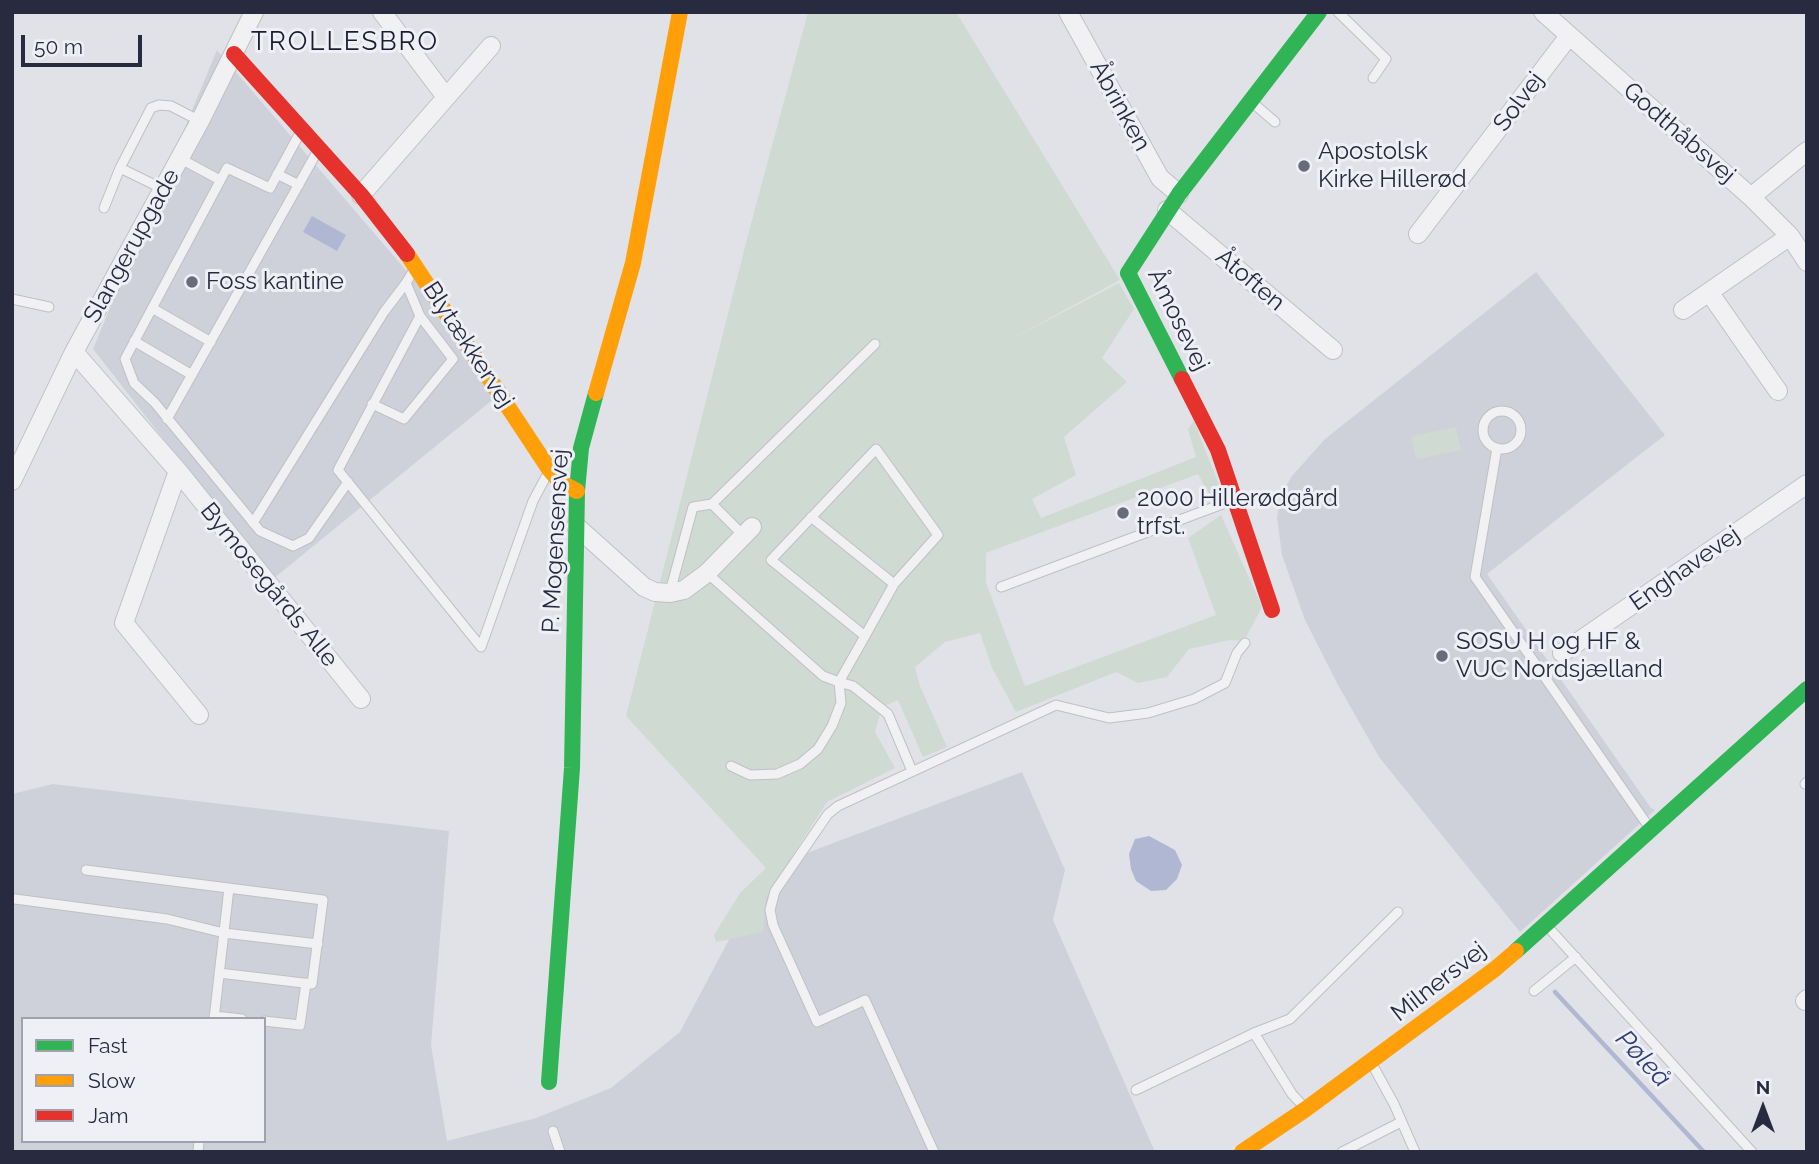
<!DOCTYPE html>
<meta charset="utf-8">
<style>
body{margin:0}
#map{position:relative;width:1819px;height:1164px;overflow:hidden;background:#e1e2e7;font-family:Raleway,sans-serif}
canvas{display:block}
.frame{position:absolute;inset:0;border:14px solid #282b40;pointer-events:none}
.legend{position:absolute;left:21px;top:1017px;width:245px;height:126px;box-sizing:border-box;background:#eff0f6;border:2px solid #9fa1ad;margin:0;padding:9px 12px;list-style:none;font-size:21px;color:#282b40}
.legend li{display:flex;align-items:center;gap:14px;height:35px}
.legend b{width:35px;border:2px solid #9fa1ad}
.north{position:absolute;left:1728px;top:1073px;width:70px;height:70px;-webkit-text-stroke:5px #eff0f6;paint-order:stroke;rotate:0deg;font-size:19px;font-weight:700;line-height:28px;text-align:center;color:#282b40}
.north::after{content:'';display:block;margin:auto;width:24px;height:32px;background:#282b40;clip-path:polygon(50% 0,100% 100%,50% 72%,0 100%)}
.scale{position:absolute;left:21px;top:35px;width:121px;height:32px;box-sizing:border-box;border:4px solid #282b40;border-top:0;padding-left:9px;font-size:21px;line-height:24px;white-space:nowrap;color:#282b40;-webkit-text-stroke:5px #eff0f6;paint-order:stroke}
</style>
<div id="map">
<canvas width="1819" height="1164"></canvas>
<div class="frame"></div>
<ul class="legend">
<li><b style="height:9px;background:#30b455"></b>Fast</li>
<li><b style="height:9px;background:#ff9f0a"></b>Slow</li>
<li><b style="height:9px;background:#e5322d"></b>Jam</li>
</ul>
<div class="north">N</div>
<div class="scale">50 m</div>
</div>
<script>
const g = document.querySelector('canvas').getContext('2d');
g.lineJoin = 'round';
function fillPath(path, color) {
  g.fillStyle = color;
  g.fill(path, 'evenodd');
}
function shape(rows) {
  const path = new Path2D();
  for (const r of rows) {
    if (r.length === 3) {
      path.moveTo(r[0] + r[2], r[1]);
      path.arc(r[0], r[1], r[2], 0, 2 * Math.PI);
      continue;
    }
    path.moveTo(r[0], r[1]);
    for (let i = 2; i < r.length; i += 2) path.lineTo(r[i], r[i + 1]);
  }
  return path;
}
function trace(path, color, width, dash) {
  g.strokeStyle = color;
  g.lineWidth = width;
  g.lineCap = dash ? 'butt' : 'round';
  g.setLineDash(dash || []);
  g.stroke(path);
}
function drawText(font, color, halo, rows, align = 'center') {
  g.font = font + ' Raleway,sans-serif';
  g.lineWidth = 6;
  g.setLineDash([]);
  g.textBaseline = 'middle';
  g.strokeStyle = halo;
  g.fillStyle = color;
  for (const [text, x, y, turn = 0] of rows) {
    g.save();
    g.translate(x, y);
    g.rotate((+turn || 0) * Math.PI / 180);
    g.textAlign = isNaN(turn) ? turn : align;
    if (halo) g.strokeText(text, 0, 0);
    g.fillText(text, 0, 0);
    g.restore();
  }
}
const built = shape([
 [217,50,507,388,273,579,93,349],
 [1536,272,1665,435,1487,574,1651,808,1655,810,1520,932,1379,757,1338,685,1305,620,1282,555,1277,517,1281,495,1292,476,1325,439],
 [1022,772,1065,870,1053,920,1155,1152,12,1152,12,794,53,784,449,831,431,1045,447,1141,536,1118,611,1088,680,1032,767,868],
 [23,1019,264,1019,264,1141,23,1141]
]);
const green = shape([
 [808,12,956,12,1120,280,1006,342,1119,283,1134,309,1102,358,1127,382,1064,437,1076,475,1032,499,1041,518,1196,457,1188,429,1194,421,1222,493,1211,498,1198,474,986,553,986,583,1025,686,1216,615,1188,538,1221,515,1262,607,1244,641,1230,640,1189,649,1167,677,1138,683,1116,672,1016,712,992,668,980,633,945,642,915,667,920,686,947,747,923,757,898,700,882,707,875,732,895,768,827,802,766,897,763,932,716,942,714,935,740,893,766,868,626,716,748,235],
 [1456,427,1461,450,1416,459,1411,436]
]);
const water = shape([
 [312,216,346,235,337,251,303,232],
 [1149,836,1175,850,1182,865,1177,879,1166,890,1151,891,1136,881,1131,869,1129,854,1135,839]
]);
const stream = shape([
 [1555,992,1704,1152]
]);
const lane = shape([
 [1338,12,1386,59,1373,78],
 [1253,103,1275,122],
 [301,131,270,188,227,168,125,359,134,383,155,403,260,531,293,546,309,538,348,482],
 [179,158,220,180],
 [277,174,299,185],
 [163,189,120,168,151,108,159,105,171,106,200,121],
 [104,208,120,168],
 [415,268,406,283,420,316,338,470,481,647,533,501,549,471],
 [12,299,49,307],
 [152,308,211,342],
 [134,341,192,375],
 [372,404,404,419,453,359,420,316],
 [1502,430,19],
 [167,419,317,152],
 [1497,448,1475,577,1651,830],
 [712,504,875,344],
 [811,517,894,584],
 [253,523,384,312,406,283],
 [707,573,823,676,839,682,841,703,832,726,818,749,800,764,777,774,750,775,731,766],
 [1001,587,1233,500],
 [670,592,693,507,712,504,744,536],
 [865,636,771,560,876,449,938,535,894,584,865,636,839,682,853,686,888,714,912,771],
 [1805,784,1807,782],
 [86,870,323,900,312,984,219,973],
 [15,899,167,919,224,933,318,944],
 [1547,926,1752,1152],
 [1534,991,1576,957],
 [214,1016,242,1019],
 [214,1019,229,888],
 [264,1021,300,1025,306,983],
 [1254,1033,1290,1019,1398,912],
 [1372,1064,1394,1104,1415,1152],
 [1136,1090,1254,1033,1292,1094,1305,1108],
 [553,1131,560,1152],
 [198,1152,199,1141],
 [934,1152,865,1000,817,1022,773,925,770,910,775,891,828,814,838,806,1056,705,1109,718,1148,713,1194,699,1225,683,1237,653,1245,643],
 [1342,1152,1401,1122]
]);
const street = shape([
 [382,12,446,97],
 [1068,12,1160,178,1179,194],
 [1543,12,1751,197,1790,236,1807,262],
 [361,195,491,46],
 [1751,197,1807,151],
 [1167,210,1333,350],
 [1418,234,1569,36],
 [1709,292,1778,391],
 [1683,310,1790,236],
 [74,352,178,471,361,699],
 [178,471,124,623,199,715],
 [12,481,74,352,200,121,254,12],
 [576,526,644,587,655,592,670,593,684,590,707,573,752,527],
 [1562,653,1807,484],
 [1805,1001,1807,999]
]);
const fast = shape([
 [1182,379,1128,273,1179,194,1319,12],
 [1516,951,1807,689],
 [549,1082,572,768,577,491,581,448,596,393]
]);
const slow = shape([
 [407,254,549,469,561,483,577,491],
 [596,393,633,263,680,12],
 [1242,1152,1306,1109,1495,969,1516,951]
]);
const jam = shape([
 [234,54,361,195,407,254],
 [1182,379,1218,450,1272,610]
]);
const markers = [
 [1304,166,7,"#696b7a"],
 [192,282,7,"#696b7a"],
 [1123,513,7,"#696b7a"],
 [1442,656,7,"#696b7a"]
];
const streetNames = [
 ["Solvej",1519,102,-53],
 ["Åbrinken",1120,106,61],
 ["Godthåbsvej",1679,133,41],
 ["Slangerupgade",132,246,-61],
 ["Åtoften",1250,280,40],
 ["Åmosevej",1178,320,64],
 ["Blytækkervej",468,345,57],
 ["P. Mogensensvej",556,541,-87],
 ["Enghavevej",1685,569,-35],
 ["Bymosegårds Alle",269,585,51],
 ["Milnersvej",1439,982,-38]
];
const poiNames = [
 ["Apostolsk",1318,152],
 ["Kirke Hillerød",1318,180],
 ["Foss kantine",206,282],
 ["2000 Hillerødgård",1137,499],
 ["trfst.",1137,527],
 ["SOSU H og HF &",1456,642],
 ["VUC Nordsjælland",1456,670]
];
const neighbourhoodNames = [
 ["TROLLESBRO",345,42]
];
const waterNames = [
 ["Pøleå",1643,1059,47]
];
fillPath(built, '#cfd1da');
fillPath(green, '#cfdad2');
fillPath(water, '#afb7d2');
trace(stream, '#afb7d2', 4.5);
trace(lane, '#bfc0c5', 11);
trace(street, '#bfc0c5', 20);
trace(lane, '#f1f1f3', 9);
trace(street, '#f1f1f3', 18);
trace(fast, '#30b455', 16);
trace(slow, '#ff9f0a', 16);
trace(jam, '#e5322d', 16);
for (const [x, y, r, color] of markers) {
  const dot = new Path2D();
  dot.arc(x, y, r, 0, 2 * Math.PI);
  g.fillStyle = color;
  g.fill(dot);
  trace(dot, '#eff0f6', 2.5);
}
drawText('24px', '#282b40', '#eff0f6', streetNames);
drawText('24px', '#282b40', '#eff0f6', poiNames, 'left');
g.letterSpacing = '2px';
drawText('26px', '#1a1c31', '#eff0f6', neighbourhoodNames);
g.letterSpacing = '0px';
drawText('italic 26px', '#313f74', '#eff0f6', waterNames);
</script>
